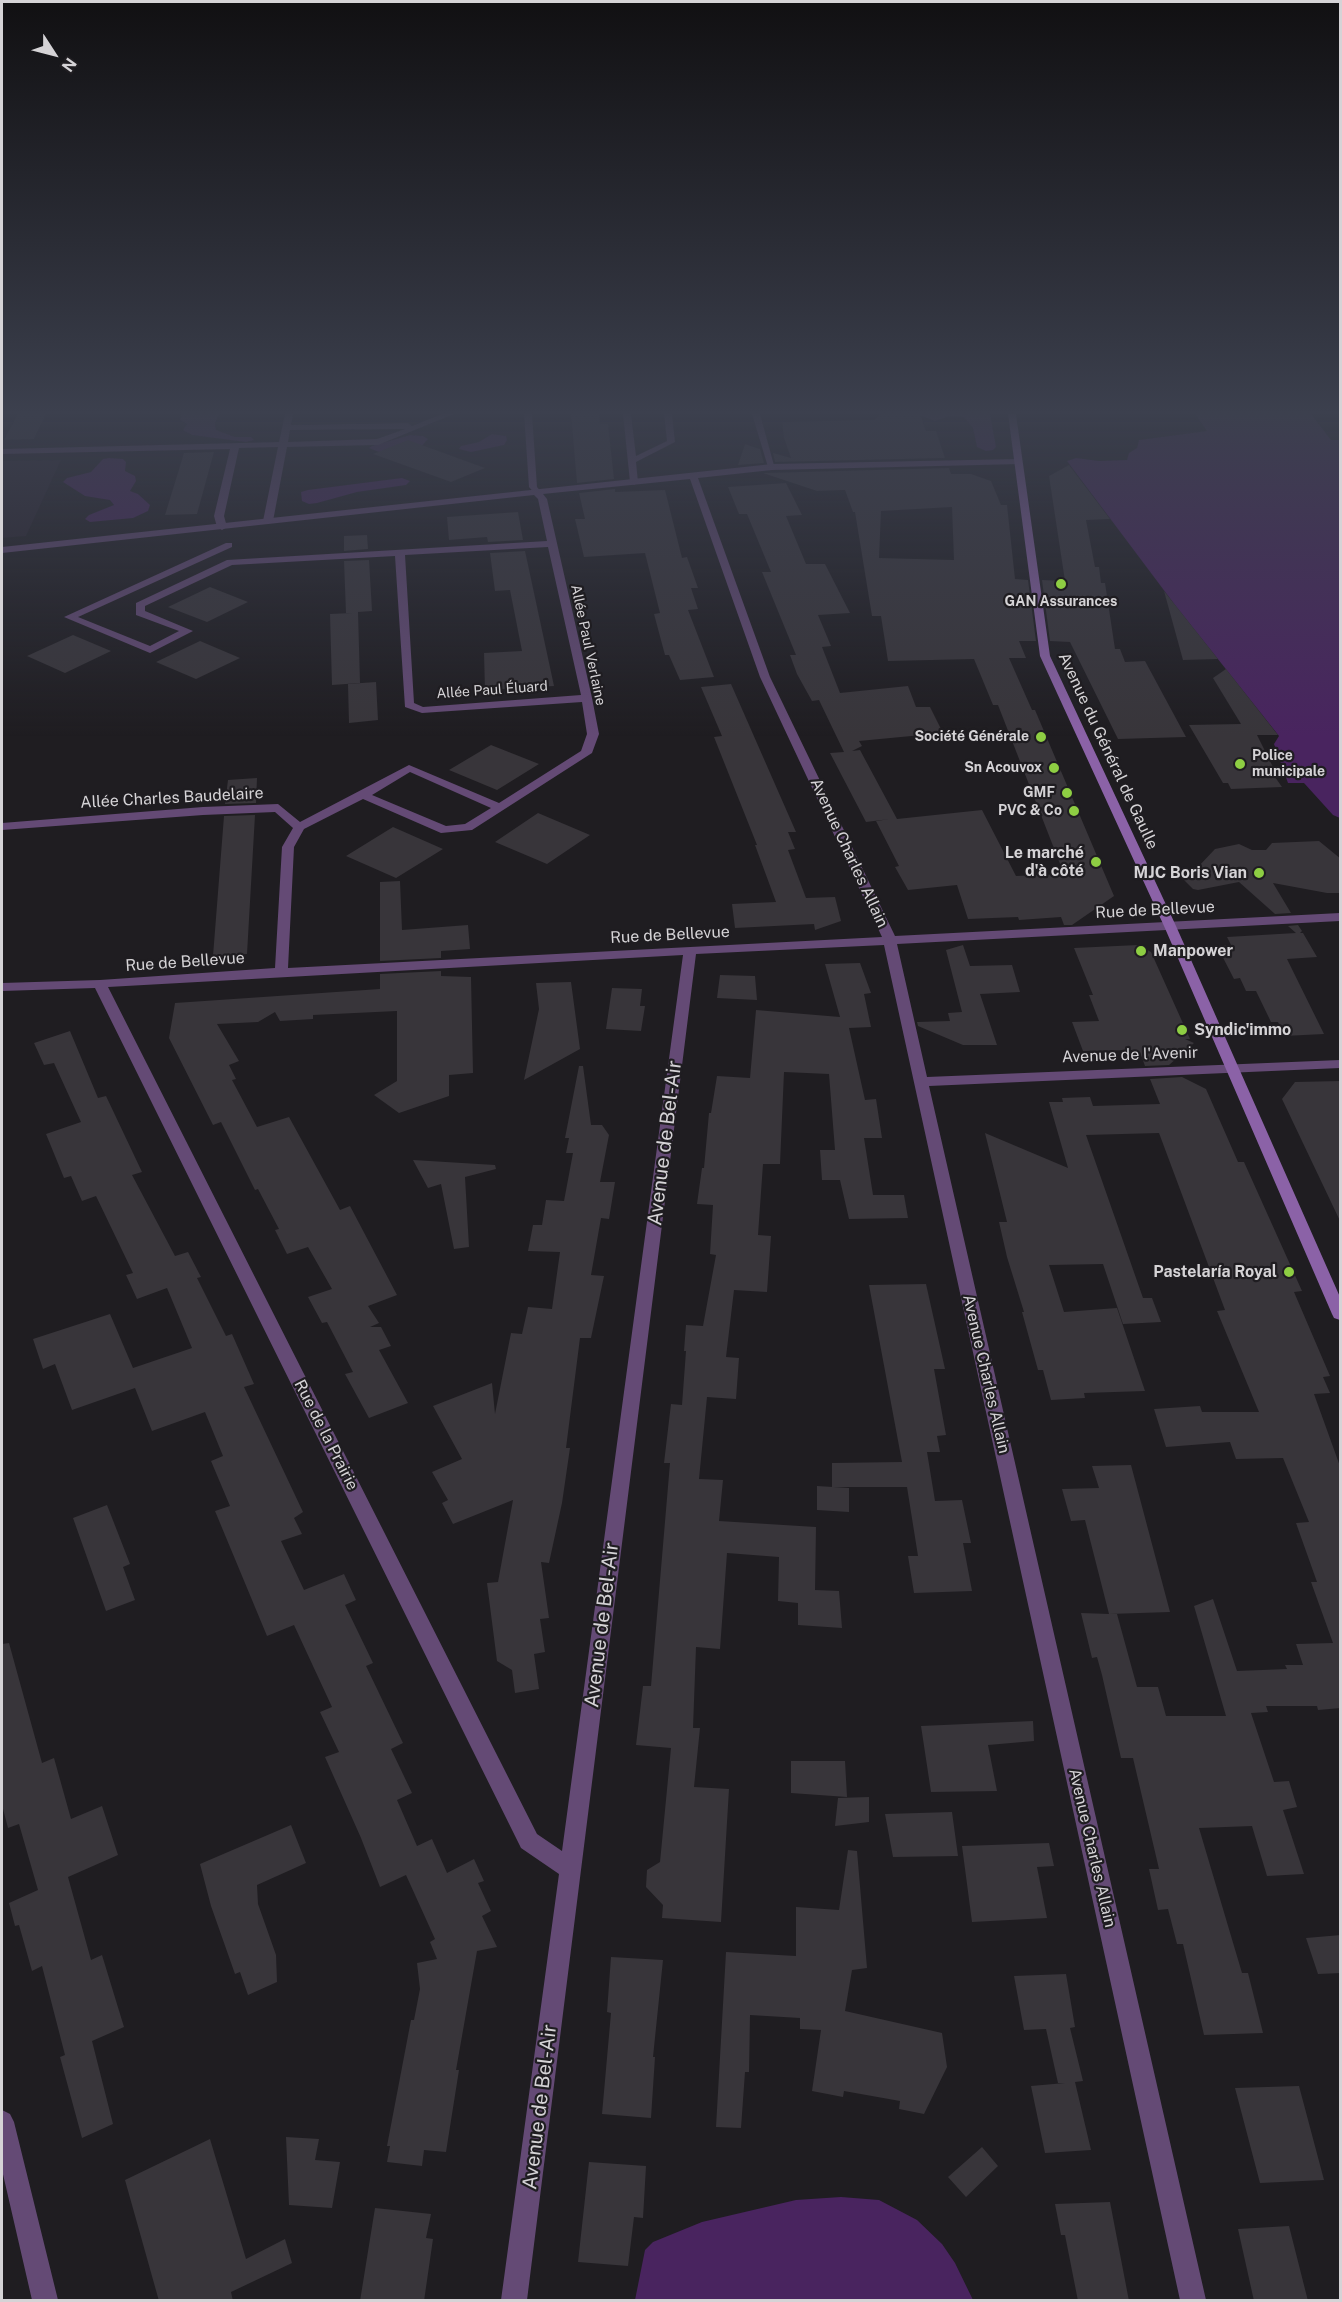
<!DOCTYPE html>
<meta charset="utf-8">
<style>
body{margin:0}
#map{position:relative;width:1342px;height:2302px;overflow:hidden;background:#1f1d21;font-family:"Public Sans",sans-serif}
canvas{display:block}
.frame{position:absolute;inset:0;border:3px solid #d5d3d6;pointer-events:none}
.north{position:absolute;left:24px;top:24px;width:60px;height:60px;-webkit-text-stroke:4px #1f1d21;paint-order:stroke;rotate:126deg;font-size:16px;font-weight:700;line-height:24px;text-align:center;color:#d5d3d6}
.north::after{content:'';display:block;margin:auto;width:21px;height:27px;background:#d5d3d6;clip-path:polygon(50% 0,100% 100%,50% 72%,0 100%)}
</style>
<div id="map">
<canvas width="1342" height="2302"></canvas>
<div class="frame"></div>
<div class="north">N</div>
</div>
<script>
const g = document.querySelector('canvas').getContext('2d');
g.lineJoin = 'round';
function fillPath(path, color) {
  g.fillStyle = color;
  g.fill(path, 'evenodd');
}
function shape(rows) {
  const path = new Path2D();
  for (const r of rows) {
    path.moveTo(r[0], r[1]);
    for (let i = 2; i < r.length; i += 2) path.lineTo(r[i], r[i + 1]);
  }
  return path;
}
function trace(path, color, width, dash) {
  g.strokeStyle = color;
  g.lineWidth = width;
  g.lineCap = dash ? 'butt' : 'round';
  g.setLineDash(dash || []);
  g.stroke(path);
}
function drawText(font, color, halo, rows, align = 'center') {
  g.font = font + ' "Public Sans",sans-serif';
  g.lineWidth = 4.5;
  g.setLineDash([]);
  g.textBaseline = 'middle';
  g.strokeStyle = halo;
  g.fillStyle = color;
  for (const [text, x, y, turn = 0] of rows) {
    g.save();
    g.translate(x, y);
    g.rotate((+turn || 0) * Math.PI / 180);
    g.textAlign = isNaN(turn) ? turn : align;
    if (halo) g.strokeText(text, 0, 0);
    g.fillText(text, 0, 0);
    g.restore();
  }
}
const built = shape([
 [61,460,26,536,2,538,2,461]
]);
const green = shape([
 [182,414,219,414,215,423,216,430,235,437,251,437,254,440,246,442,192,435,183,430,187,424,180,420],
 [917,414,990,414,996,447,993,450,986,451,977,447,973,428,964,417,950,416,935,421],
 [1195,414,1311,414,1331,440,1340,440,1340,818,1333,815,1304,783,1288,783,1274,744,1279,736,1175,605,1067,461,1076,458,1099,461,1127,460,1129,453,1137,448,1139,440,1207,431],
 [492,434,506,436,507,440,504,445,471,452,459,449,461,446,479,442],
 [410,435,423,436,428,439,420,448,379,452,369,448,372,446],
 [109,458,123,459,126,462,125,471,135,476,136,481,130,491,138,494,150,505,148,511,133,518,90,522,85,519,89,515,114,505,110,500,85,496,63,482,67,478,91,472,103,459],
 [402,478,410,481,406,485,357,492,317,503,309,504,302,501,301,492,308,490],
 [841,2197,879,2200,917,2220,942,2244,955,2263,973,2300,635,2300,645,2250,653,2242,702,2222,796,2200]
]);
const building = shape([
 [18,414,46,414,34,439,4,440],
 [571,414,599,414,600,424,608,424,614,479,577,483],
 [881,414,920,414,926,431,936,431,945,458,775,462,773,453,791,458,784,438,782,422,874,420],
 [408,440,485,468,451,482,373,454],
 [745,444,760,449,764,463,738,465],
 [214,452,197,514,165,515,184,453],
 [1069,465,1110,519,1086,520,1095,567,1099,567,1101,583,1105,583,1115,649,1120,649,1125,662,1145,661,1186,737,1118,739,1070,642,1050,641,1042,580,1065,581,1049,476],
 [949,468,951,474,971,474,991,481,1001,505,1007,505,1015,579,1028,580,1036,641,1019,641,1026,658,1009,658,1032,710,1035,710,1114,896,1072,925,1064,925,1061,917,1019,920,1018,917,968,919,957,885,908,890,895,867,899,866,876,821,890,819,866,822,830,753,844,752,819,700,812,701,797,674,790,655,796,655,762,572,771,572,747,514,739,514,728,487,786,483,802,515,786,516,806,564,825,564,850,613,818,615,831,646,822,647,840,693,908,686,916,707,930,707,943,733,859,741,862,746,852,751,860,750,897,819,982,810,1016,876,1064,874,998,705,993,705,974,659,888,661,881,616,872,616,855,512,853,512,845,490,817,491,763,473],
 [952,507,954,560,879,558,881,511],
 [615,489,615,492,665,490,682,558,687,557,698,588,691,588,698,609,688,610,714,677,680,680,669,655,665,655,654,614,660,613,645,553,584,557,575,519,585,519,579,493],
 [518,512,523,540,488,542,487,537,449,540,447,517],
 [367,535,368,549,344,551,344,536],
 [525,551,554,686,485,690,484,653,522,651,510,590,495,591,490,553],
 [369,560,372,611,358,612,360,683,332,685,330,614,352,613,346,613,344,561],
 [210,587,248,602,207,622,168,607],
 [1164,591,1218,659,1183,660],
 [73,635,111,651,65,673,27,656],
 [200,641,240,658,196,679,156,662],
 [1226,669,1278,735,1257,735,1273,767,1268,767,1282,787,1231,789,1228,783,1223,783,1189,725,1241,724,1213,678],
 [376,682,378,720,349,723,348,684],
 [731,684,796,832,788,832,795,849,788,850,806,898,835,897,841,921,815,930,814,924,735,928,732,904,776,902,755,845,757,845,714,737,722,736,701,687],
 [491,745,539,764,497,790,449,770],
 [257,778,256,803,225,804,228,780],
 [538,813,590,835,547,864,495,842],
 [255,815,247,954,213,956,224,816],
 [393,827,443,849,396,878,346,856],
 [1319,841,1341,859,1341,893,1327,893,1273,883,1291,913,1275,914,1239,882,1198,890,1193,889,1175,871,1198,867,1215,849,1239,844,1252,850,1266,850,1272,843],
 [400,881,402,930,468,925,470,949,441,951,441,958,380,961,380,882],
 [1298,925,1302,931,1300,933,1303,933,1317,957,1287,959,1324,1034,1284,1036,1278,1022,1271,1022,1256,991,1246,991,1240,978,1234,979,1217,946,1231,945,1227,937,1296,933,1288,926],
 [963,945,970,966,1012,965,1020,992,980,994,997,1045,963,1045,918,1026,917,1022,950,1021,948,1013,962,1012,946,950],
 [1138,945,1151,952,1190,1039,1185,1039,1194,1043,1169,1065,1145,1066,1140,1052,1135,1053,1134,1050,1083,1051,1072,1022,1099,1021,1089,995,1093,995,1074,948],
 [860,963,871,993,864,994,871,1027,849,1028,865,1100,876,1099,882,1138,864,1138,873,1195,904,1195,908,1218,849,1219,840,1180,822,1180,820,1150,835,1150,829,1074,784,1072,780,1164,763,1164,758,1235,771,1236,767,1292,734,1290,726,1357,739,1358,736,1399,707,1397,699,1479,723,1480,719,1521,816,1527,815,1590,839,1591,842,1628,798,1625,798,1603,778,1601,779,1557,727,1553,720,1649,696,1647,693,1728,700,1728,694,1787,729,1789,721,1922,662,1918,663,1905,646,1887,647,1870,660,1862,671,1748,636,1745,643,1686,651,1686,670,1463,664,1463,671,1404,682,1405,686,1351,684,1351,686,1325,703,1326,716,1255,710,1254,713,1205,697,1204,702,1168,704,1168,709,1113,711,1113,717,1076,750,1078,756,1010,840,1017,825,964],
 [441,971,441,976,471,977,473,1073,449,1075,449,1096,399,1113,374,1095,397,1081,397,1011,313,1015,313,1019,280,1021,275,1012,258,1022,217,1024,239,1061,229,1065,236,1079,232,1080,257,1127,289,1117,340,1210,350,1206,397,1295,368,1306,379,1323,370,1327,381,1327,391,1346,379,1350,408,1403,369,1418,345,1374,353,1372,327,1322,322,1323,308,1297,332,1289,308,1247,287,1254,275,1230,279,1229,258,1189,255,1190,221,1122,213,1125,169,1038,175,1003,380,989,380,974],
 [720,975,755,976,757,1000,717,998],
 [571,982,580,1049,524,1080,539,1009,536,983],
 [612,988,642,989,640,1006,645,1006,641,1031,606,1029],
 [70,1031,98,1098,106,1096,142,1172,132,1175,175,1256,188,1252,201,1277,197,1278,226,1336,232,1334,254,1384,244,1387,303,1512,294,1518,302,1534,281,1541,304,1590,344,1574,356,1600,345,1605,373,1663,366,1666,403,1743,391,1749,412,1793,397,1800,417,1846,432,1839,447,1873,474,1859,484,1881,478,1883,491,1911,482,1916,497,1947,477,1951,456,2070,459,2070,446,2152,424,2150,422,2166,387,2162,390,2146,387,2146,411,2020,414,2020,420,1989,417,1963,437,1959,430,1942,435,1939,406,1875,380,1887,361,1838,325,1757,339,1752,320,1712,332,1707,294,1625,267,1636,215,1511,230,1506,211,1461,223,1456,205,1412,152,1431,135,1388,72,1410,55,1364,43,1369,33,1339,110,1314,133,1368,192,1348,167,1288,137,1299,126,1275,133,1273,96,1196,82,1201,71,1176,64,1178,46,1134,81,1122,54,1063,44,1065,34,1043],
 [579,1066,583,1066,591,1125,602,1125,609,1135,600,1182,615,1182,609,1219,601,1218,591,1275,604,1276,591,1338,580,1338,566,1448,570,1448,562,1503,549,1563,541,1562,549,1618,540,1619,545,1652,534,1654,539,1689,515,1693,512,1670,497,1661,487,1583,498,1582,513,1500,453,1524,442,1503,448,1500,432,1472,462,1459,433,1406,492,1383,495,1414,511,1333,522,1334,528,1307,552,1309,560,1252,528,1251,533,1225,542,1225,546,1200,564,1201,573,1153,566,1153,569,1138,565,1138],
 [1182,1077,1206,1089,1238,1162,1244,1162,1302,1291,1294,1292,1330,1376,1323,1377,1330,1393,1314,1394,1341,1469,1341,1708,1318,1710,1317,1706,1266,1706,1268,1712,1251,1713,1274,1782,1289,1781,1297,1807,1283,1810,1304,1874,1267,1876,1252,1826,1199,1828,1242,1973,1248,1973,1263,2033,1204,2035,1183,1944,1177,1944,1168,1909,1158,1910,1149,1869,1159,1869,1133,1758,1121,1758,1102,1675,1097,1657,1092,1658,1081,1613,1109,1614,1085,1520,1071,1521,1062,1489,1099,1488,1092,1466,1131,1465,1170,1612,1109,1614,1117,1614,1137,1687,1158,1687,1166,1716,1226,1716,1194,1606,1213,1599,1237,1671,1287,1669,1285,1665,1303,1665,1296,1644,1333,1643,1311,1582,1317,1582,1296,1523,1309,1522,1283,1458,1236,1459,1230,1442,1166,1447,1154,1409,1200,1406,1202,1412,1259,1412,1217,1311,1225,1310,1159,1133,1086,1135,1143,1298,1152,1298,1161,1322,1123,1324,1103,1264,1049,1265,1064,1312,1117,1308,1145,1391,1084,1393,1085,1398,1051,1400,1043,1370,1038,1370,1022,1312,1024,1312,1007,1257,999,1222,1007,1222,985,1133,1068,1168,1049,1102,1063,1102,1062,1098,1090,1097,1093,1106,1160,1104,1150,1079],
 [1341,1081,1341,1223,1282,1099,1295,1082],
 [413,1160,495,1165,496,1169,465,1177,469,1247,454,1249,441,1184,428,1188],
 [926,1284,945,1369,934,1369,946,1435,937,1436,940,1452,927,1452,935,1501,962,1500,971,1543,963,1543,972,1591,914,1593,908,1556,918,1556,907,1487,832,1487,832,1463,902,1462,869,1285],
 [817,1486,849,1488,849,1512,817,1510],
 [107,1505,130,1564,123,1567,135,1600,106,1611,73,1518],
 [9,1643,42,1763,54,1758,71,1819,102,1806,118,1855,68,1877,91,1960,102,1955,124,2027,92,2041,113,2124,82,2138,60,2057,65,2055,42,1966,32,1971,19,1925,15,1926,9,1903,38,1890,19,1824,8,1828,2,1805,2,1644],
 [1033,1721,1034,1741,988,1745,997,1791,931,1792,921,1726],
 [791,1761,845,1761,847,1797,791,1793],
 [869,1797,869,1822,835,1826,838,1798],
 [952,1812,958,1856,893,1857,885,1814],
 [291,1825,306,1863,257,1885,258,1904,276,1955,277,1982,248,1995,240,1972,235,1974,211,1906,200,1864],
 [1049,1843,1054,1866,1037,1867,1047,1918,972,1922,962,1846],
 [848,1850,857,1851,867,1968,852,1970,845,2011,942,2033,947,2067,924,2114,899,2109,900,2101,844,2091,843,2097,812,2091,821,2030,800,2029,800,2018,750,2015,749,2072,745,2072,741,2128,716,2127,726,1952,796,1956,796,1907,839,1910],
 [1341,1935,1341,1973,1318,1974,1306,1938],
 [611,1957,663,1960,653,2057,655,2057,651,2118,602,2114,611,2013,607,2012],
 [1066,1974,1075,2027,1070,2028,1083,2081,1075,2082,1091,2150,1045,2153,1031,2086,1065,2083,1058,2083,1046,2029,1024,2030,1014,1976],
 [1299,2086,1324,2180,1260,2183,1235,2088],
 [286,2137,319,2139,315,2160,340,2162,332,2208,289,2205],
 [210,2139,246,2259,285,2239,292,2263,231,2292,233,2301,159,2301,125,2180],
 [982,2147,998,2166,966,2197,948,2177],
 [589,2162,646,2166,643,2218,634,2217,628,2266,578,2262],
 [1110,2202,1129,2301,1078,2301,1065,2235,1061,2235,1055,2204],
 [375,2208,431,2214,426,2238,433,2239,424,2301,360,2301],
 [1289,2226,1308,2301,1254,2301,1238,2229]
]);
const lane = shape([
 [285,414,293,414,291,425,408,423,412,426,442,414,454,414,378,445,287,447,273,521,268,524,263,521,278,447,239,448,224,516,227,527,222,530,217,527,214,516,230,449,2,454,2,449,279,442,285,414],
 [405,429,377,439,288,442,290,430,405,429],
 [524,414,532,414,537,487,542,493,537,496,529,487,524,414],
 [623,414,631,414,636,456,667,441,664,414,672,414,675,442,636,462,638,482,634,485,630,482,623,414],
 [752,414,760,414,775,469,768,467,752,414]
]);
const street = shape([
 [1018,459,1021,460,1021,464,772,470,698,478,770,677,895,936,1340,913,1340,921,897,944,927,1077,1340,1060,1340,1068,929,1086,1206,2300,1180,2300,884,945,696,954,527,2300,501,2300,559,1874,521,1848,95,988,2,991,2,983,100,980,275,968,282,847,293,828,275,812,203,815,2,830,2,823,203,807,278,804,300,822,409,765,499,803,581,751,587,734,582,702,422,713,405,707,395,556,232,565,145,606,145,611,193,631,150,653,64,617,226,543,232,543,232,547,78,617,150,646,179,631,136,615,136,603,227,560,547,541,538,499,534,495,2,553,2,547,772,464,1018,459],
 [690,479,760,677,882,937,288,968,294,847,304,829,363,799,441,833,472,830,592,753,599,734,592,698,547,499,543,494,690,479],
 [548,547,581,695,423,707,414,703,405,555,548,547],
 [410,772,491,808,465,824,446,826,372,795,410,772],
 [683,955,562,1851,537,1834,108,987,683,955],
 [2,2110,10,2114,14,2122,58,2300,32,2300,2,2170,2,2110]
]);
const secondary = shape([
 [1008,414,1016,414,1050,656,1176,926,1340,1297,1340,1320,1334,1318,1332,1314,1164,926,1040,656,1008,414]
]);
const markers = [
 [1061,584,6,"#8ece43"],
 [1041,737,6,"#8ece43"],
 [1240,764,6,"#8ece43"],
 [1054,768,6,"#8ece43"],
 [1067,793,6,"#8ece43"],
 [1074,811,6,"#8ece43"],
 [1096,862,6,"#8ece43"],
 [1259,873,6,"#8ece43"],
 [1141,951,6,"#8ece43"],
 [1182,1030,6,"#8ece43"],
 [1289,1272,6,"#8ece43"]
];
const farPoinames = [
 ["GAN Assurances",1061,602,"center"],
 ["Société Générale",1029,737],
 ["Police",1252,756,"left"],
 ["municipale",1252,772,"left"],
 ["Sn Acouvox",1042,768],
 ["GMF",1055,793],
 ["PVC & Co",1062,811]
];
const farStreetnames = [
 ["Allée Paul Verlaine",588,645,78],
 ["Allée Paul Éluard",492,690,-4]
];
const streetNames = [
 ["Avenue du Général de Gaulle",1108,751,65],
 ["Allée Charles Baudelaire",172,798,-3],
 ["Avenue Charles Allain",849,853,65],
 ["Rue de Bellevue",1155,910,-3],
 ["Rue de Bellevue",670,935,-3],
 ["Rue de Bellevue",185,962,-4],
 ["Avenue de l'Avenir",1130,1055,-2],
 ["Avenue Charles Allain",986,1374,77],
 ["Rue de la Prairie",326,1435,63],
 ["Avenue Charles Allain",1092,1848,77]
];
const poiNames = [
 ["Le marché",1084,853],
 ["d'à côté",1084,871],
 ["MJC Boris Vian",1247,873],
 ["Manpower",1153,951,"left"],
 ["Syndic'immo",1194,1030,"left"],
 ["Pastelaría Royal",1277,1272]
];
const nearStreetnames = [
 ["Avenue de Bel-Air",665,1143,-83],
 ["Avenue de Bel-Air",602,1625,-83],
 ["Avenue de Bel-Air",540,2107,-83]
];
fillPath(built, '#28222c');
fillPath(green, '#49245f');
fillPath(building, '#38353a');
fillPath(lane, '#644a75');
fillPath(street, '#644a75');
fillPath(secondary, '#8b62a7');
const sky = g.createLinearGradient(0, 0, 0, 737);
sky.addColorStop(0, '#111012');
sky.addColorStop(0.56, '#3c404e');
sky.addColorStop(1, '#3c404e00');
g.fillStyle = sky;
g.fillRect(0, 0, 1342, 737);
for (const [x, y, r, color] of markers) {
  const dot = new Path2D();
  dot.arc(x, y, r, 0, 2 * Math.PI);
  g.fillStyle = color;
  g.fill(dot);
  trace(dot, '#1f1d21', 2);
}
drawText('bold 14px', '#d5d3d6', '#1f1d21', farPoinames, 'right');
drawText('14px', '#d5d3d6', '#1f1d21', farStreetnames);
drawText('16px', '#d5d3d6', '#1f1d21', streetNames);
drawText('bold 16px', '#d5d3d6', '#1f1d21', poiNames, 'right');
drawText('20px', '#d5d3d6', '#1f1d21', nearStreetnames);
</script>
